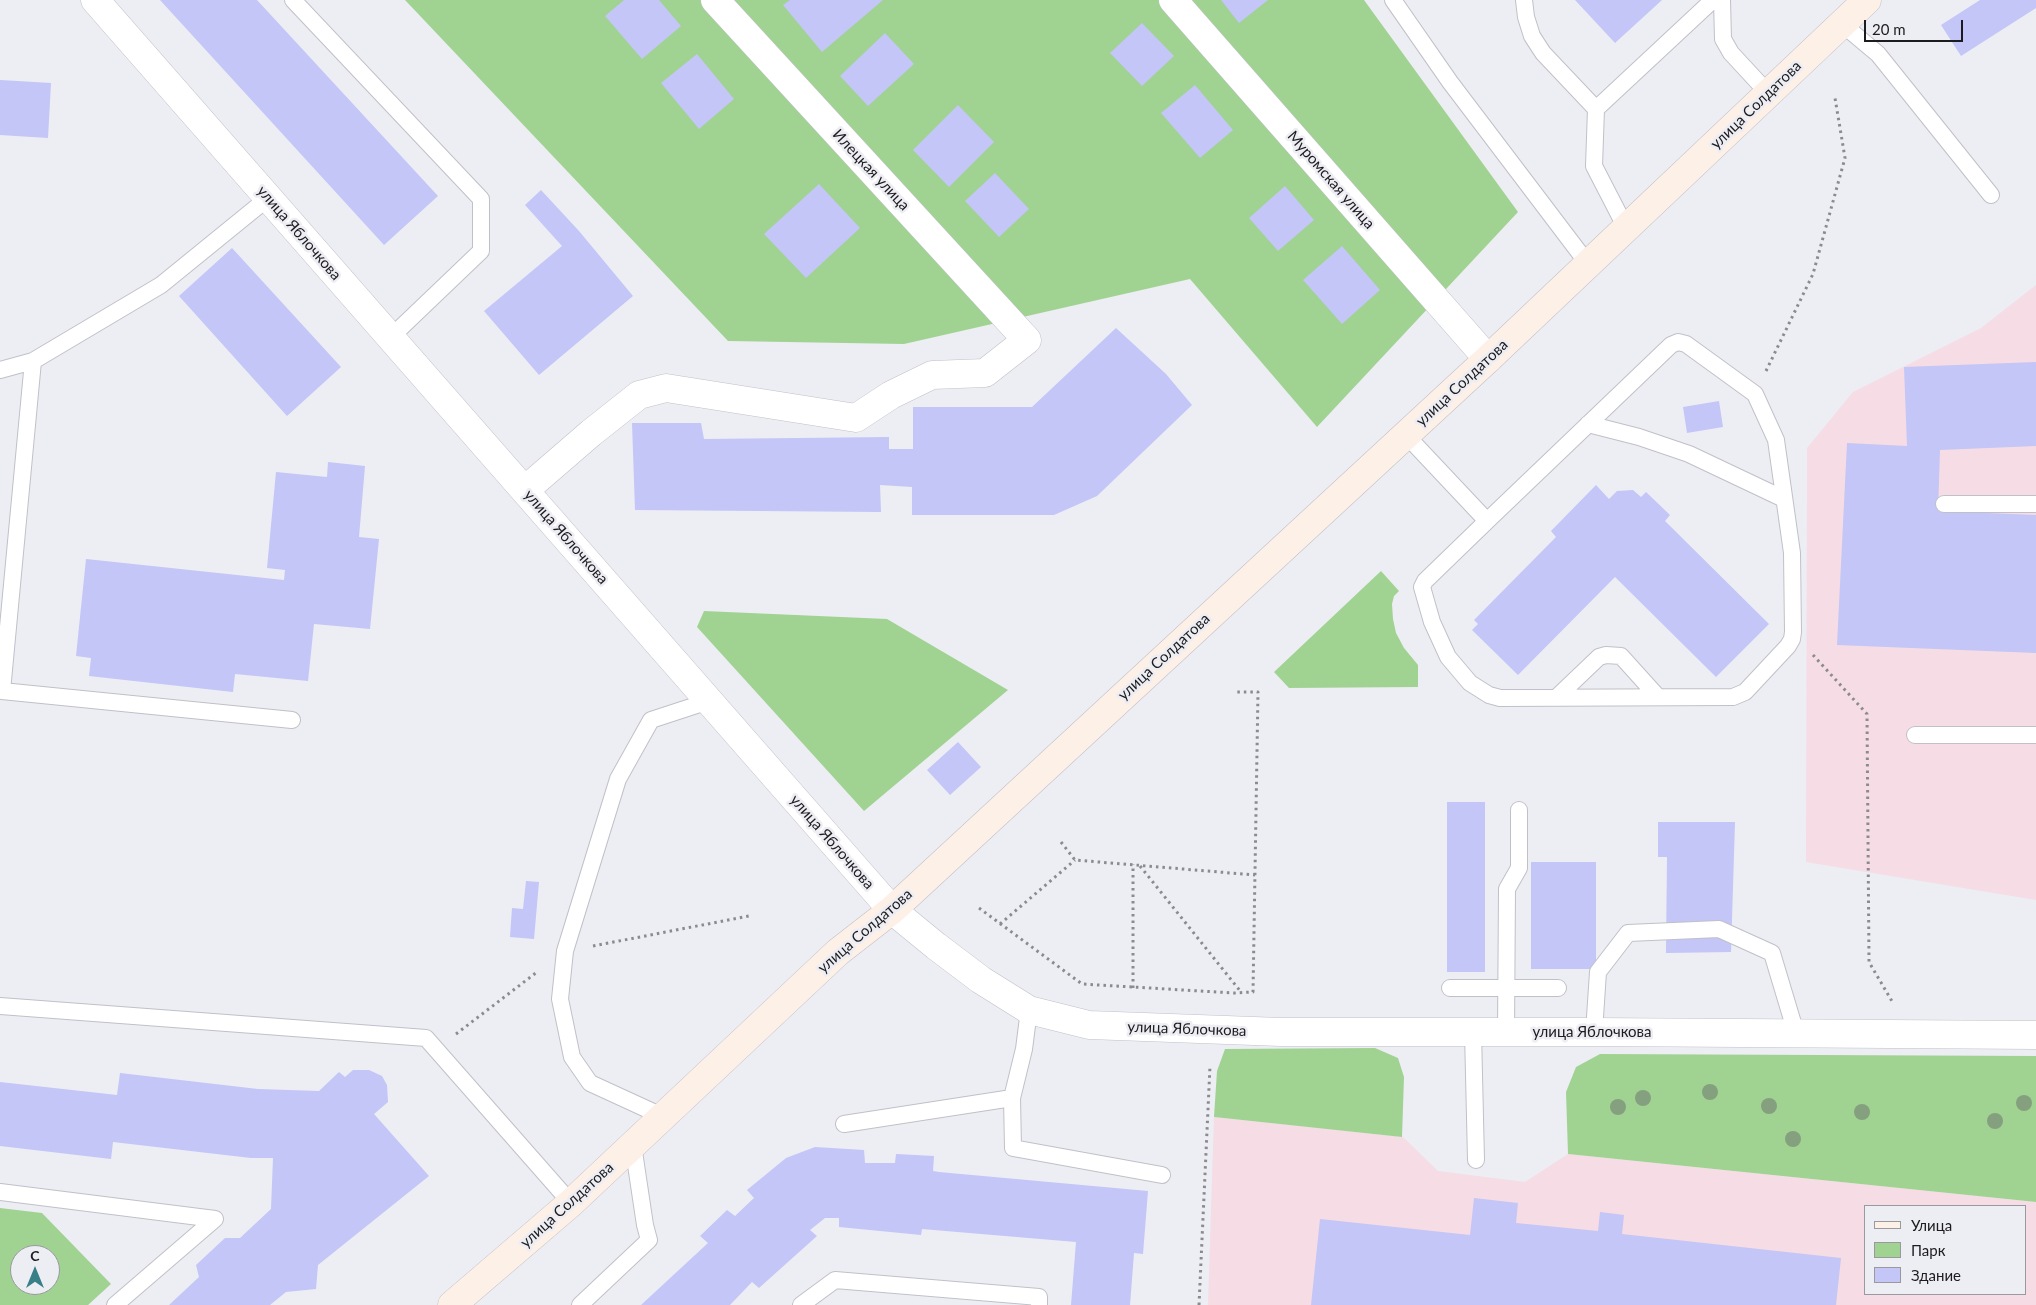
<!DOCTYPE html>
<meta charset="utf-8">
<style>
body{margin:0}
#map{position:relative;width:2036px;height:1305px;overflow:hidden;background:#ededf4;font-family:Lato,sans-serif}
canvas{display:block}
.legend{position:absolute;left:1864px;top:1205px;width:162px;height:90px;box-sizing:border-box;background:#ededf4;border:1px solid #99999e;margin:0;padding:6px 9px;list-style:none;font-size:15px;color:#1c1c1e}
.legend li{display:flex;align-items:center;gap:10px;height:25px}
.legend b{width:25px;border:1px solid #99999e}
.north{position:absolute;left:10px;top:1245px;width:50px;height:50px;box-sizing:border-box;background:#ededf4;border:1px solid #99999e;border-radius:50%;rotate:0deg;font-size:14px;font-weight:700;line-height:20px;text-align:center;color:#1c1c1e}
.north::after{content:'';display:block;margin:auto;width:18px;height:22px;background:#387f88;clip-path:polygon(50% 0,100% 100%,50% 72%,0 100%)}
.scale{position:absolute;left:1864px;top:20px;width:99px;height:22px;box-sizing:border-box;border:2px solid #1c1c1e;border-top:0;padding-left:6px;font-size:15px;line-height:18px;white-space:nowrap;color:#1c1c1e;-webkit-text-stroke:4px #ededf4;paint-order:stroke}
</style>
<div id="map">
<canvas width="2036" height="1305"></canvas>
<ul class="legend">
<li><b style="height:6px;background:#fdf0e7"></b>Улица</li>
<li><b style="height:14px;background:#a0d391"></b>Парк</li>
<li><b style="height:14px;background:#c3c6f6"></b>Здание</li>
</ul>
<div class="north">С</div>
<div class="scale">20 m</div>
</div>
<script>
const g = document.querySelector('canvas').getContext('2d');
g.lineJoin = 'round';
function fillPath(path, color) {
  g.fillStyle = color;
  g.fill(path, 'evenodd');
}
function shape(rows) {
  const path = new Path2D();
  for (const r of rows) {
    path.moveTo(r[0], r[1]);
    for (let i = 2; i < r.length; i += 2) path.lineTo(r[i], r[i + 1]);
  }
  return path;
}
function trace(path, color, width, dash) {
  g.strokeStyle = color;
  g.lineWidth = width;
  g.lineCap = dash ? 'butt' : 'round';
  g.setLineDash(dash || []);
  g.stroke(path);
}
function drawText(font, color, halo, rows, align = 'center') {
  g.font = font + ' Lato,sans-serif';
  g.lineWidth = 5;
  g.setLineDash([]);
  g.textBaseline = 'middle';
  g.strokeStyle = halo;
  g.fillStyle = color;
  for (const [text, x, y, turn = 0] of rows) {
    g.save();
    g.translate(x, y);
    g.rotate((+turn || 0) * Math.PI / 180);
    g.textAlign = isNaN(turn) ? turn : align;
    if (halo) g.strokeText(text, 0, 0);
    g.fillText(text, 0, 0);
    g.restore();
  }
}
const industrial = shape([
 [2036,285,2036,900,1806,862,1807,448,1853,392,1981,328],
 [1214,1117,1403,1137,1438,1171,1525,1182,1568,1154,2036,1202,2036,1305,1208,1305],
 [1865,1206,2025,1206,2025,1294,1865,1294]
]);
const green = shape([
 [405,0,1364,0,1518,212,1317,427,1190,279,904,344,728,341],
 [1381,571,1399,591,1394,596,1392,604,1393,619,1396,633,1404,648,1418,665,1418,687,1289,688,1274,672],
 [704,611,887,619,1008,690,864,811,697,627],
 [1375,1048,1398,1058,1404,1077,1402,1137,1214,1117,1217,1071,1225,1049],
 [1600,1054,2036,1056,2036,1202,1568,1154,1566,1092,1576,1067],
 [0,1208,42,1213,111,1284,88,1305,0,1305],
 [20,1255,50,1255,50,1285,20,1285]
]);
const building = shape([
 [160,0,257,0,438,196,384,245],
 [624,0,659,0,681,26,642,59,605,16],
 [790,0,883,0,822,52,783,5],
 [1221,0,1268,0,1239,23],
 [1575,0,1662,0,1615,43],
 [1980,0,2036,0,2036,8,1961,56,1941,25],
 [1142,23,1174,56,1142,86,1110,53],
 [885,33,914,64,868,106,840,76],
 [697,54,734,99,699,129,661,83],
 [0,80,51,83,48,138,0,135],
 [1195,85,1233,130,1200,158,1161,113],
 [958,105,994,142,949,187,913,150],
 [995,173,1029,209,999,237,965,201],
 [819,184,860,228,806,278,764,234],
 [1285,186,1314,220,1278,251,1249,218],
 [541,190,579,231,633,296,539,375,484,311,562,246,525,205],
 [1342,246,1380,290,1342,324,1303,280],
 [232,248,341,367,287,416,179,296],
 [1116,328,1166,374,1192,405,1097,496,1054,515,912,515,912,487,880,485,881,512,635,510,632,423,701,423,704,439,889,437,889,449,913,449,913,407,1032,407],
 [2036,362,2036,446,1940,450,1938,511,2036,515,2036,653,1837,645,1847,443,1907,446,1904,367],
 [1719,401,1723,427,1687,433,1683,407],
 [328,462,365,466,359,537,379,539,370,629,314,624,308,681,235,674,233,692,89,676,91,658,76,656,86,559,284,580,285,570,267,568,276,472,327,477],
 [1596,485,1609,499,1617,491,1633,490,1641,497,1646,492,1670,515,1665,521,1769,624,1716,677,1615,577,1518,675,1472,630,1478,624,1474,620,1556,537,1551,531],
 [958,742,981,767,950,795,927,770],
 [1447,802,1485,802,1485,972,1447,972],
 [1658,822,1735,822,1731,952,1666,953,1667,857,1658,857],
 [1531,862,1596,862,1596,969,1531,969],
 [526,881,539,882,534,939,510,937,512,908,523,909],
 [353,1070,369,1070,382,1076,387,1085,388,1102,374,1114,429,1176,318,1265,316,1289,286,1292,270,1305,169,1305,199,1277,196,1265,225,1238,240,1238,271,1209,273,1158,251,1158,113,1142,111,1159,0,1146,0,1082,117,1095,120,1073,258,1089,319,1091,339,1072,345,1077],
 [815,1147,864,1150,865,1163,895,1163,896,1154,934,1156,933,1171,939,1172,1148,1191,1143,1254,1134,1253,1130,1305,1071,1305,1076,1242,922,1229,921,1235,839,1227,839,1218,825,1218,810,1230,817,1236,759,1288,752,1282,730,1305,641,1305,708,1243,700,1236,727,1210,735,1216,754,1198,747,1190,786,1158],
 [1474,1198,1518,1203,1516,1223,1598,1231,1600,1212,1624,1215,1622,1234,1841,1258,1836,1305,1311,1305,1320,1219,1470,1235]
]);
const path = shape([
 [1766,371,1813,274,1845,158,1835,98],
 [1813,655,1867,714,1869,962,1893,1003],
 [1061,842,1075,860,1255,875],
 [1140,866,1241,992],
 [979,908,1082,984,1234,993,1253,992,1258,692,1235,692],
 [1000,924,1075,860],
 [593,946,749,916],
 [1133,988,1133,864],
 [456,1034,537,972],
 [1199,1305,1210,1066]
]);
const service = shape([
 [293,0,481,199,481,251,390,338],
 [1393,0,1450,82,1588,264],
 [1524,0,1526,17,1532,36,1543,53,1596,109,1594,166,1626,228],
 [1722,0,1723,39,1731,53,1768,93],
 [1841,23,1878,54,1991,195],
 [1596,109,1713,0],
 [33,361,2,691,292,720],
 [0,370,33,361,161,285,268,198],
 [1588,424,1639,437,1689,454,1784,499],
 [1406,435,1487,521,1671,345,1678,342,1686,344,1755,394,1776,440,1792,553,1793,632,1792,639,1788,646,1745,692,1733,697,1500,698,1489,695,1470,683,1448,657,1432,622,1422,587,1425,581,1487,521],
 [1944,504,2036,504],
 [1556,698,1599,657,1606,655,1621,656,1658,697],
 [1915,735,2036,735],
 [1450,988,1558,988],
 [0,1006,426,1038,571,1203],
 [1029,1010,1024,1049,1012,1098,1013,1148,1162,1175],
 [1473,1032,1476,1160],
 [1506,1032,1507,889,1519,868,1519,810],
 [1594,1032,1598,972,1628,933,1719,929,1772,953,1796,1033],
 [664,1117,590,1083,572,1057,560,999,565,951,618,779,651,720,709,701],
 [844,1124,1012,1098],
 [0,1192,215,1219],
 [115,1305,215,1219],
 [580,1305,649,1240,645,1225,633,1145],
 [801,1305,835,1280,1039,1297,1039,1305]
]);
const minor = shape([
 [95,0,892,910],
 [1173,0,1488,359],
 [525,490,591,433,639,395,666,388,856,418,891,395,932,375,985,373,1027,340,715,0]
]);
const tertiary = shape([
 [892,910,936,946,981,980,1029,1010,1089,1025,1281,1032,1594,1032,2036,1035]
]);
const secondary = shape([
 [452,1305,571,1203,838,952,892,910,1488,359,1867,0]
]);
const trees = [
 [1710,1092],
 [1643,1098],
 [2024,1103],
 [1769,1106],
 [1618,1107],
 [1862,1112],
 [1995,1121],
 [1793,1139]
];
const streetNames = [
 ["улица Солдатова",1756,105,-44],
 ["Илецкая улица",871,170,47],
 ["Муромская улица",1331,180,49],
 ["улица Яблочкова",299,233,49],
 ["улица Солдатова",1462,383,-43],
 ["улица Яблочкова",566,537,49],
 ["улица Солдатова",1164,657,-43],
 ["улица Яблочкова",832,842,49],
 ["улица Солдатова",865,931,-41],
 ["улица Яблочкова",1187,1029,2],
 ["улица Яблочкова",1592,1032],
 ["улица Солдатова",567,1205,-42]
];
fillPath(industrial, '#f6dce4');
fillPath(green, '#a0d391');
fillPath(building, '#c3c6f6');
trace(service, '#c0c1c8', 18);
trace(minor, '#c0c1c8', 29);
trace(tertiary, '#c0c1c8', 29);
trace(secondary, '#c0c1c8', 29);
trace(path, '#8b8b8f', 3, [2.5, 4]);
trace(service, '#fff', 16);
trace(minor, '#fff', 28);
trace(tertiary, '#fff', 28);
trace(secondary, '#fdf0e7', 28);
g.fillStyle = '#84a07e';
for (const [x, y] of trees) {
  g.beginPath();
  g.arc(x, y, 8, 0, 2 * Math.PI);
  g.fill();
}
drawText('15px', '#1c1c1e', '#ededf4', streetNames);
</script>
